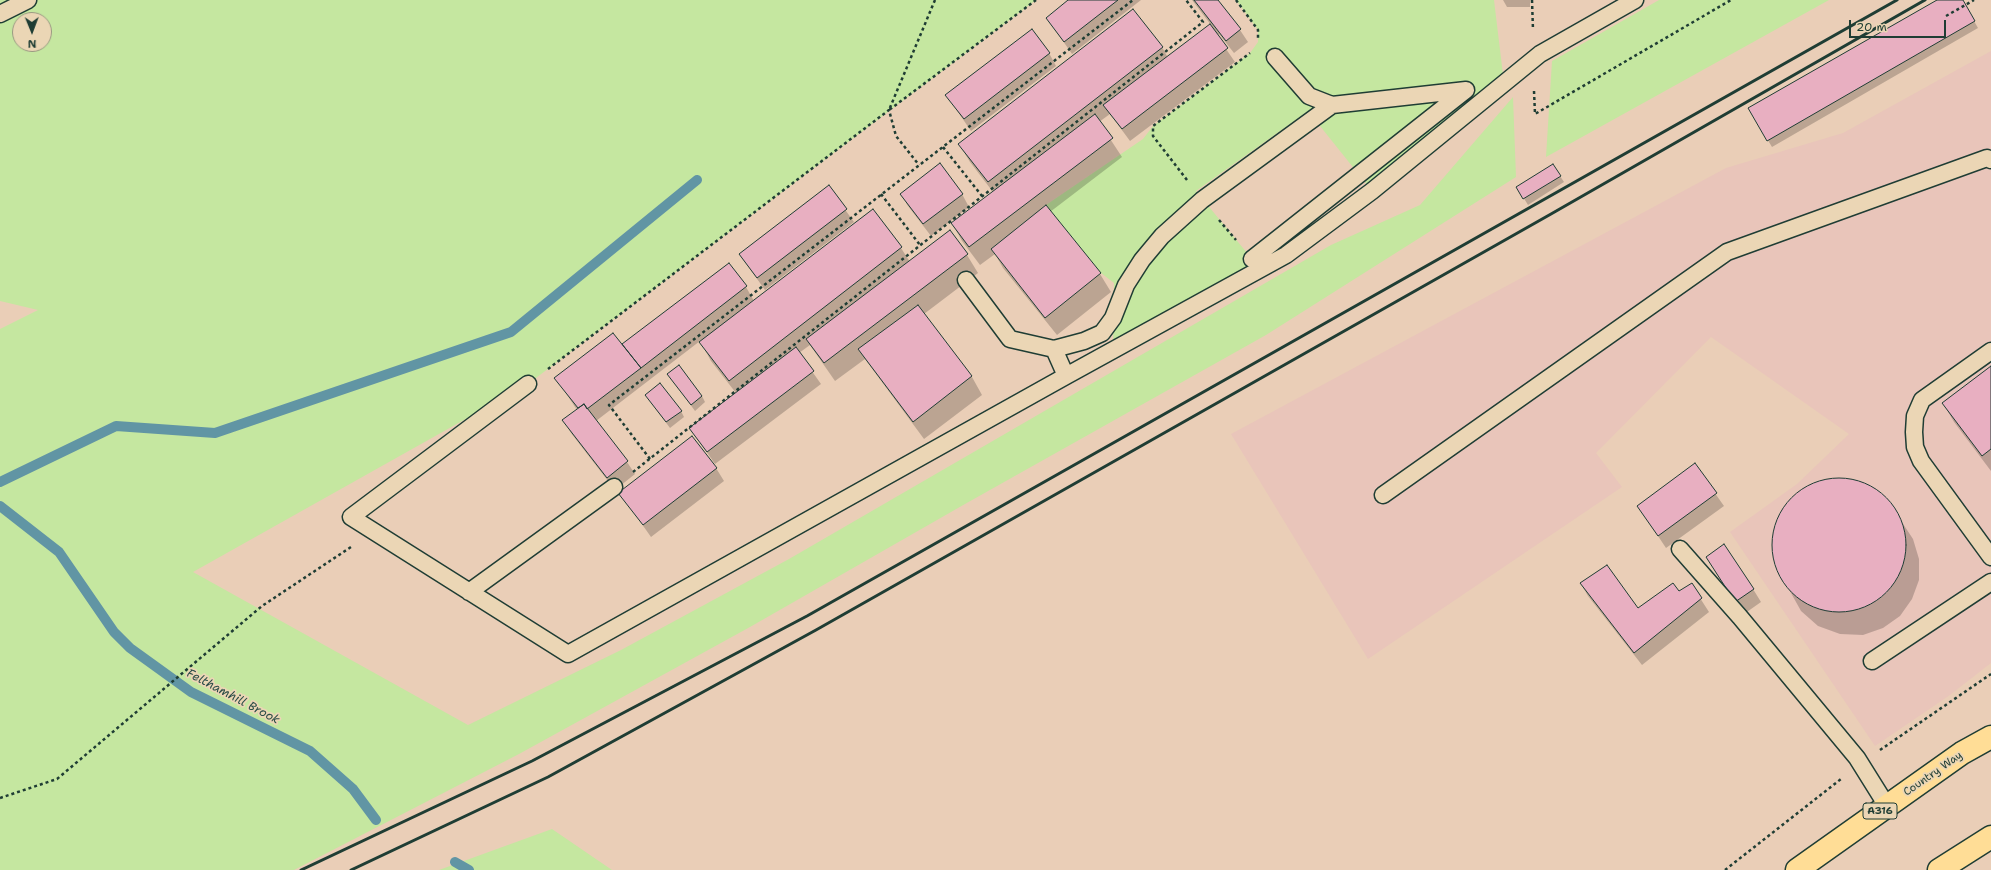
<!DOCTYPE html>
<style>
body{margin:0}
#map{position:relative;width:1991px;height:870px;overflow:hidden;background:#eaceb7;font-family:"Shantell Sans",sans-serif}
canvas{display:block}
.north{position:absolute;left:12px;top:12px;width:40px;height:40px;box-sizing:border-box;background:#ebd6b5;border:1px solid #999981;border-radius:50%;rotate:179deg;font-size:11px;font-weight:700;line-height:16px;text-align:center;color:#1f3d34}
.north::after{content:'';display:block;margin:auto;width:14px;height:18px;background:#1f3d34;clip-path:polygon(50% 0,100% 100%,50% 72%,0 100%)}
.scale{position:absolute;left:1849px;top:20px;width:97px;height:18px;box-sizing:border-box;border:2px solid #1f3d34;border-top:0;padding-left:5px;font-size:12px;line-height:14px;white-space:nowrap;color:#1f3d34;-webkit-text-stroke:3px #ebd6b5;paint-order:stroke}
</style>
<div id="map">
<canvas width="1991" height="870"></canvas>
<div class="north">N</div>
<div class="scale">20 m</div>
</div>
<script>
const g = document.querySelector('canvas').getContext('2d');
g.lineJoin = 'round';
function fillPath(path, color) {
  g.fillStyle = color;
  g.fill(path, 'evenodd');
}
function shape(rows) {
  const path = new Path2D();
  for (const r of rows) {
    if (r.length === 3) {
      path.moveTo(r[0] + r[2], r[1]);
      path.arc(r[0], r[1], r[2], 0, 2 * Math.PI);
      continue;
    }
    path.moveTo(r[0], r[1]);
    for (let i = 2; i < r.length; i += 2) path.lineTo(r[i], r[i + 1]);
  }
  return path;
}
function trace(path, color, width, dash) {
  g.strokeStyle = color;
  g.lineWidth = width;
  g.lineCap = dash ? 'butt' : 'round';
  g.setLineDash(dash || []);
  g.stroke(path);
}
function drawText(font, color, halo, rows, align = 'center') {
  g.font = font + ' "Shantell Sans",sans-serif';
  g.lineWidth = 3.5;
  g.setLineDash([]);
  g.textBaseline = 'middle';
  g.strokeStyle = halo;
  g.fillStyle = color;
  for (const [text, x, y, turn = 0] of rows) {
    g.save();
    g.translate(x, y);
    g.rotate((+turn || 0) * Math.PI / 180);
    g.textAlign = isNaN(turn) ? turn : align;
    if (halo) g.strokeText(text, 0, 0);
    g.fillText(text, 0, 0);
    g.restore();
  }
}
const built = shape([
 [1991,51,1991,663,1950,695,1875,746,1730,532,1797,484,1849,434,1711,337,1596,453,1622,487,1368,659,1231,434,1726,168,1843,133]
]);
const green = shape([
 [0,0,1036,0,528,384,193,572,468,725,621,650,789,559,1331,245,1420,205,1513,97,1516,177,1266,335,965,504,750,627,519,754,294,870,0,870,0,329,38,310,0,301],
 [20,20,44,20,44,44,20,44],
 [1236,0,1494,0,1504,83,1372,191,1308,111,1196,191,1252,259,1263,268,1113,350,1114,283,1101,273,1046,205,1143,139,1153,126,1250,53,1258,42,1258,30],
 [1659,0,1829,0,1546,157,1552,61],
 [552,829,612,870,439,870]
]);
const shadow = shape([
 [1070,0,1141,0,1072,54,1047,18],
 [1192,0,1217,0,1240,30,1248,42,1234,53,1219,34,1217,36,1235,62,1130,141,1110,114,1099,122,1122,157,1050,212,1100,274,1111,292,1057,335,1003,268,995,254,980,265,962,241,952,223,993,192,970,162,959,144,1162,47,1168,58,1211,25],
 [1503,0,1530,0,1530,7,1507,7],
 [1939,0,1962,0,1978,28,1772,147,1749,109],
 [1049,53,1056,66,971,131,947,96],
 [1560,176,1564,182,1528,205,1517,187],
 [828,186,854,222,765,290,740,255],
 [901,194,962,194,969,207,931,236,908,206],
 [872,210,901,248,910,262,950,232,967,255,978,273,924,314,972,377,982,395,924,439,865,359,835,381,810,345,799,353,821,384,715,464,690,428,736,393,711,361,700,341,596,421,627,462,635,474,615,490,571,433,564,420,577,410,556,378,622,346,728,264,746,287,754,301],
 [1991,367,1991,471,1954,422,1943,403],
 [668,374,702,396,705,402,695,411],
 [650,401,681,411,684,417,670,428],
 [1695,465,1724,506,1666,548,1638,506],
 [716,468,724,481,651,537,620,493],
 [1829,479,1850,479,1870,486,1886,498,1913,539,1919,559,1919,580,1912,599,1900,616,1883,628,1863,635,1840,634,1818,626,1801,611,1776,566,1773,543,1777,521,1789,501,1807,487],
 [1714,570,1753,589,1761,602,1744,614],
 [1581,584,1638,610,1678,593,1691,584,1709,612,1642,665,1588,596]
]);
const stream = shape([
 [0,482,116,426,215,433,511,332,697,180],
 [0,506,59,552,114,632,130,648,191,692,310,751,353,789,376,820],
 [455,862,469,870]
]);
const building = shape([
 [1068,0,1118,0,1064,42,1046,18,1068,0],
 [1194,0,1218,0,1241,29,1226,41,1194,0],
 [1937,0,1963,0,1975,21,1767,141,1748,108,1937,0],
 [1133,9,1163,47,988,182,958,144,1133,9],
 [1210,24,1228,48,1122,129,1103,105,1210,24],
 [1032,29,1050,53,964,119,945,95,1032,29],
 [1095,114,1113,138,969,247,951,223,1095,114],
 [940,163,963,194,923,224,900,194,940,163],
 [1553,164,1561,176,1523,199,1516,187,1553,164],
 [829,185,847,209,757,278,739,254,829,185],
 [1046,205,1101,273,1045,318,991,249,1046,205],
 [873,209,902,247,729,381,699,342,873,209],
 [950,230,968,254,824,363,806,339,950,230],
 [729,263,747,286,641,368,622,344,729,263],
 [918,305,972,376,913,422,858,349,918,305],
 [613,333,641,368,587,409,584,404,578,408,554,378,613,333],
 [796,347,814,371,707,452,689,428,796,347],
 [679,365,702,396,691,405,667,374,679,365],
 [1991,366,1991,449,1982,456,1942,403,1991,366],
 [660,383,682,411,666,422,645,395,660,383],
 [584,404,628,461,607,478,562,420,584,404],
 [692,436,717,468,643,525,618,493,692,436],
 [1695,463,1717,493,1658,536,1637,506,1695,463],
 [1839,545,67],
 [1724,544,1754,589,1735,602,1706,557,1724,544],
 [1607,565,1638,608,1673,583,1679,591,1692,583,1702,598,1634,653,1580,583,1607,565]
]);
const path = shape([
 [935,0,889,110,1036,0],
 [1236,0,1258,30,1258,39],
 [1532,0,1533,30],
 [1946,16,1974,0],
 [1534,91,1535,114,1731,0],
 [943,147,982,196],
 [1187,180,1153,136,1153,126,1250,53],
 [881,194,920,245],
 [1219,220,1236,240],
 [548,369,889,110,896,136,919,165],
 [650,459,609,405,1133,0],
 [633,472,1203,22,1186,0],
 [1880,750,1991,674],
 [0,798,57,779,262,606,351,547],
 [1725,870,1841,779]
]);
const lane = shape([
 [0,14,28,0],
 [1252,259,1466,90,1332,105,1309,96,1275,57],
 [966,280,1010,339,1054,349,1084,341,1102,333,1113,318,1126,285,1142,260,1162,236,1202,200,1332,105],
 [1054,349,1066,376],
 [1991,351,1922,400,1915,416,1914,432,1915,447,1921,461,1991,557],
 [528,384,351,517,568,654,1066,376,1286,255,1372,191,1540,54,1635,0],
 [1383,495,1727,252,1987,158,1991,160],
 [1680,549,1740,617,1857,758,1887,806],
 [469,592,614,487],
 [1872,661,1991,582]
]);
const highway = shape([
 [1797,870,1962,753,1991,737],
 [1939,870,1991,837]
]);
const rail = shape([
 [301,870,532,761,807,616,1897,0],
 [351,870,548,777,816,630,1551,214,1925,0]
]);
const shields = [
 [1880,811,34]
];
const shieldNames = [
 ["A316",1880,811]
];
const streetNames = [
 ["Country Way",1933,774,-35]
];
const waterNames = [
 ["Felthamhill Brook",233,697,28]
];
fillPath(built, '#e9c5ba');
fillPath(green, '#c5e7a0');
fillPath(shadow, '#0003');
trace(stream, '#6195a4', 10);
fillPath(building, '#e8afc1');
trace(building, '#1f3d34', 1);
trace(lane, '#1f3d34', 19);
trace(highway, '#1f3d34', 25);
trace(path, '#1f3d34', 2.5, [3, 3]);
trace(lane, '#ebd6b5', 16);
trace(highway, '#ffdd96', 22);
trace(rail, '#1f3d34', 3);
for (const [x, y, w] of shields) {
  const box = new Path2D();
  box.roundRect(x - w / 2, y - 8, w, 16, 3);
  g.fillStyle = '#ebd6b5';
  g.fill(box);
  trace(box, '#1f3d34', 1);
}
drawText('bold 10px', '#1f3d34', null, shieldNames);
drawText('11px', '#1f3d34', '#ebd6b5', streetNames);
drawText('italic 12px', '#2a4c47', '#ebd6b5', waterNames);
</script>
